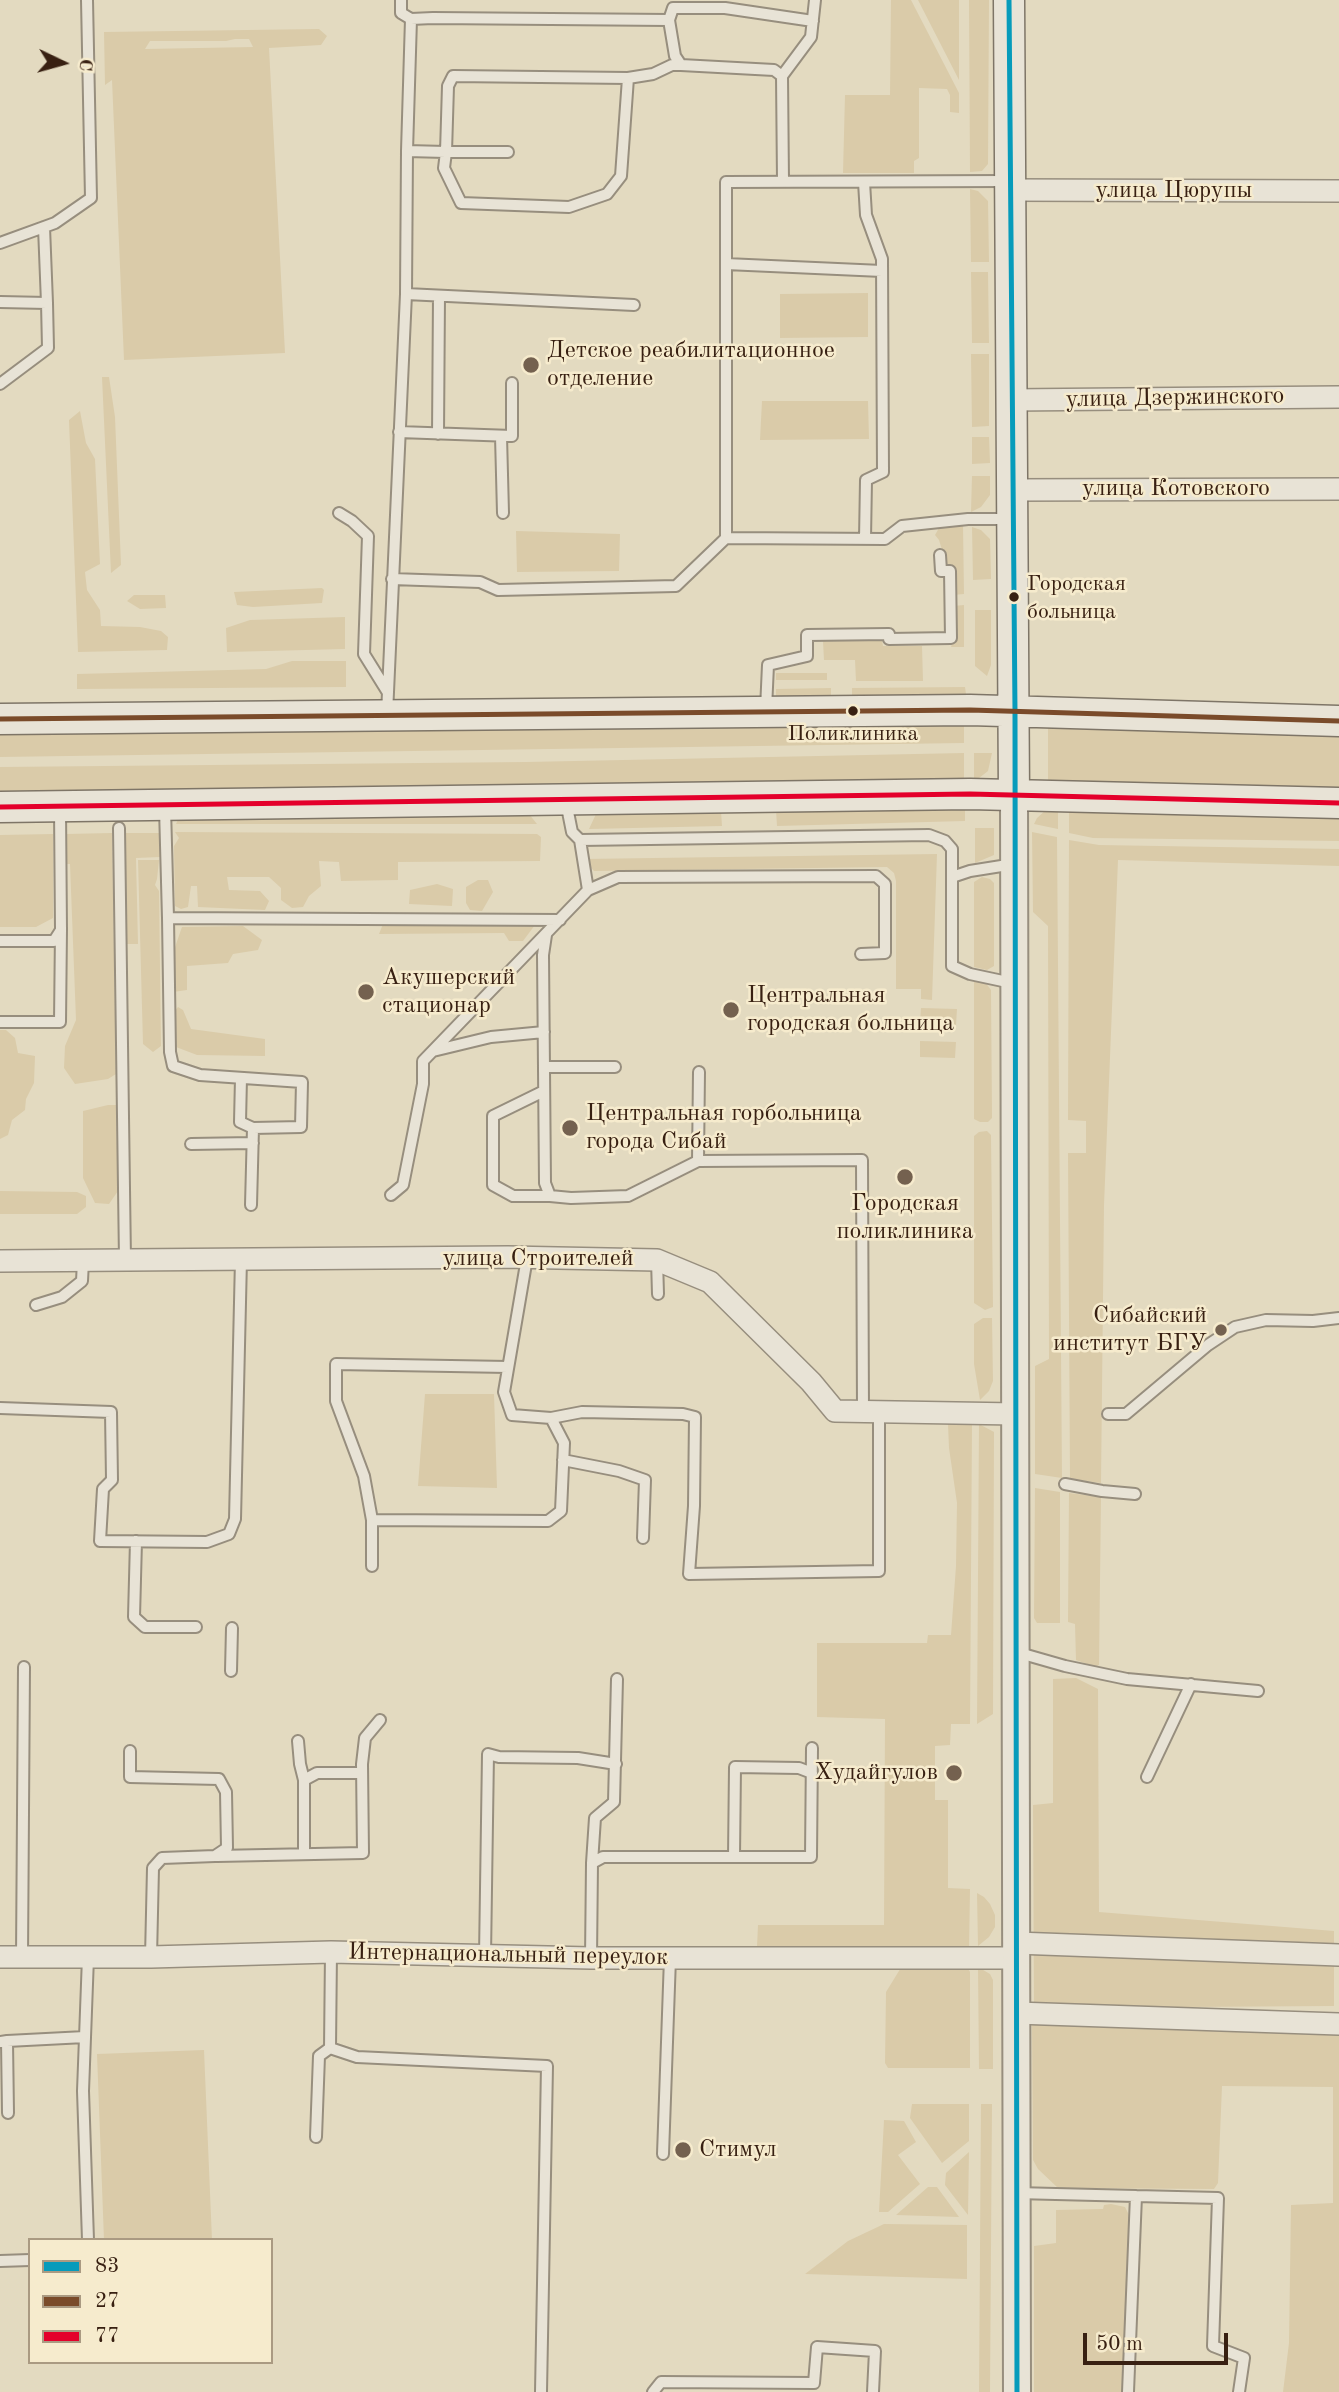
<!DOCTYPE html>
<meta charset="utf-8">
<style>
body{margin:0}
#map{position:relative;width:1339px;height:2392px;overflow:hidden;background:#e3dac0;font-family:"Old Standard TT",serif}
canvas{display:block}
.legend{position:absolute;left:28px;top:2238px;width:245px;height:126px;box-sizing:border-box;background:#f6ebcd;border:2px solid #aa9a82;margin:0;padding:9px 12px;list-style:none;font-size:21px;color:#382012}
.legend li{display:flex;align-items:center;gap:14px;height:35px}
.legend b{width:35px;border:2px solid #aa9a82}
.north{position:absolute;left:28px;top:28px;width:70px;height:70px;-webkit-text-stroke:5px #f6ebcd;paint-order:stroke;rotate:95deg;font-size:19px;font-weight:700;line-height:28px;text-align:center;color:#382012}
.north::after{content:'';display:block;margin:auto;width:24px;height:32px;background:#382012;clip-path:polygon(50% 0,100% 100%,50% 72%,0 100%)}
.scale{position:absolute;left:1083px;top:2333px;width:145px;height:32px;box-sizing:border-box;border:4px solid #382012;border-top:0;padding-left:9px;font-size:21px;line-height:24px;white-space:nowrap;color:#382012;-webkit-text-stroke:5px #f6ebcd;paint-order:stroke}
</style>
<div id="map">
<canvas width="1339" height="2392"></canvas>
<ul class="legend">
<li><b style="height:9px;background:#069bbb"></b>83</li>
<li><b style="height:9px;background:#7a4b2a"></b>27</li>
<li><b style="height:9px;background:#e4002b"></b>77</li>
</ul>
<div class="north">С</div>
<div class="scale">50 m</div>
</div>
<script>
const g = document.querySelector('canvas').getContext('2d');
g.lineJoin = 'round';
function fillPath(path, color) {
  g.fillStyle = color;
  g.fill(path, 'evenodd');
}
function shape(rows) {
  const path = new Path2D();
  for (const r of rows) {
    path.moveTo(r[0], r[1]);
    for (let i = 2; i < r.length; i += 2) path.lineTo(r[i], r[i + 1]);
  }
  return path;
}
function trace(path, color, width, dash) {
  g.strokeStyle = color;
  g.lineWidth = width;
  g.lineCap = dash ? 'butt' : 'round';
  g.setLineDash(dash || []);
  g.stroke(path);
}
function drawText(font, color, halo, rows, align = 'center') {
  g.font = font + ' "Old Standard TT",serif';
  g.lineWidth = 5;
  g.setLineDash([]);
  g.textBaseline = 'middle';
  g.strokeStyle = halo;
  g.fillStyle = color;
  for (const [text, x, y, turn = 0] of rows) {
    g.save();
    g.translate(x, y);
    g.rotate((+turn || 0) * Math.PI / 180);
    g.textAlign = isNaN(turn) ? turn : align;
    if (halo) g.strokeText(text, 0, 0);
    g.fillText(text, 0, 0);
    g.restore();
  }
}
const green = shape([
 [891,0,911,0,959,93,959,113,950,112,950,95,947,89,919,88,919,158,914,161,914,173,843,173,845,95,890,95],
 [918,0,959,0,959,80],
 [969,0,989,0,988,164,982,171,970,172],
 [319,29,327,36,321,45,269,48,285,353,124,360,112,80,105,85,104,32],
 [235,39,249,39,253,47,145,49,150,41,226,41],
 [970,189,978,191,988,201,989,262,971,262],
 [971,272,988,272,989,343,972,343],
 [868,293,868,337,780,338,780,294],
 [971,354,989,354,989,426,972,427],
 [102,377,109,377,115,417,121,565,111,573],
 [762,401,868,401,869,439,760,440],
 [80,411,86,443,95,459,100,564,85,572,87,590,100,610,101,626,140,627,161,631,168,637,167,650,78,652,69,420],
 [972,437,989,437,990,463,972,464],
 [972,476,990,476,990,495,981,507,971,512],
 [963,525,964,594,953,595,944,568,943,553,939,540,935,535,939,528],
 [972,527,981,530,990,539,991,579,973,580],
 [516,531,620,534,619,571,517,572],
 [322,588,324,590,322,603,253,607,237,605,234,592],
 [134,595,165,595,166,608,140,609,127,601],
 [964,605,964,647,951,647,954,638,953,606],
 [975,610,991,610,991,665,987,676,975,666],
 [345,617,345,649,227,652,226,628,250,620],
 [823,641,882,641,883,646,922,646,923,681,856,681,855,660,824,660],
 [292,661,346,661,346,687,77,689,77,674,266,669],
 [776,673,827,673,827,680,776,680],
 [965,687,966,694,959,695,852,697,852,688],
 [831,688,831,697,776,698,776,689],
 [964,718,964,743,0,757,0,732],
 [1048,726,1339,734,1339,792,1048,783],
 [964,753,964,782,0,797,0,767,526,762],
 [974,753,992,753,988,771,974,782],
 [1058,805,1058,829,1034,824,1037,818,1047,809],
 [1069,805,1339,812,1339,841,1093,838,1069,833],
 [965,807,965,821,777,826,776,810],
 [721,811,722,826,589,829,596,814],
 [529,814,537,824,176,824,180,815],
 [975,828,994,828,994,855,975,863],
 [175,832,537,834,541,837,540,861,398,862,398,880,341,881,339,862,319,861,321,886,309,896,303,907,292,908,281,900,281,888,269,877,227,877,229,890,260,891,269,901,265,910,198,907,197,886,191,886,188,907,181,909,175,906,174,846,179,838],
 [1032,832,1057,837,1062,1478,1035,1474,1035,1366,1049,1359,1048,926,1033,912],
 [112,833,116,1074,108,1079,75,1084,64,1068,65,1046,76,1020,70,864,67,864,66,834],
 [124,833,160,833,160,857,136,858,138,944,126,944],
 [53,834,53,918,36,927,0,927,0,835],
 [1069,840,1099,845,1339,849,1339,866,1118,860,1104,1205,1101,1483,1070,1479,1068,1153,1086,1153,1086,1121,1068,1120],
 [937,854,932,1000,921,999,921,989,896,989,896,881,894,873,887,867,594,871,583,859],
 [138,860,159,860,157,879,155,885,159,891,161,1046,153,1052,143,1044],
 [982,877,990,879,994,883,994,966,987,970,974,967,974,882],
 [478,880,488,880,493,892,482,911,470,910,466,903,466,887],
 [437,884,453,889,452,906,409,904,410,890],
 [383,924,535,925,523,941,509,941,504,933,379,934],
 [243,926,262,940,258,950,233,954,228,963,187,966,187,990,173,992,172,956,182,927],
 [974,979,985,982,991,990,992,1118,988,1122,980,1122,974,1119],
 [178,1007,183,1010,191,1029,265,1039,265,1056,197,1055,176,1047,174,1012],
 [921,1008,957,1009,956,1025,920,1024],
 [0,1030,6,1030,15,1038,18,1053,35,1056,34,1083,26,1099,25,1110,12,1120,8,1135,0,1139],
 [920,1041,956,1042,955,1058,920,1057],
 [108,1105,116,1105,118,1191,109,1204,95,1203,83,1178,83,1111],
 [987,1131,991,1135,993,1307,985,1310,974,1303,974,1136,979,1132],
 [0,1191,77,1192,86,1196,86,1207,77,1214,0,1214],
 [983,1318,992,1318,993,1381,989,1391,980,1400,974,1364,974,1324],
 [425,1394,494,1394,497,1488,418,1486],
 [948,1424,972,1424,970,1724,951,1724,950,1745,935,1746,935,1800,948,1800,948,1888,970,1889,969,1949,757,1947,758,1925,884,1925,885,1719,817,1717,817,1643,927,1643,928,1635,951,1635,956,1566,957,1503,949,1448],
 [979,1424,994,1432,993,1714,977,1724],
 [1035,1488,1060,1492,1060,1623,1037,1623,1034,1618],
 [1069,1493,1101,1497,1099,1665,1095,1667,1076,1660,1075,1624,1068,1622],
 [1076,1678,1098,1689,1099,1912,1334,1931,1334,2006,1034,2008,1033,1805,1053,1803,1053,1679],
 [977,1893,984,1897,990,1904,995,1915,995,1927,989,1937,978,1946],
 [902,1966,967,1967,970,1972,970,2068,888,2068,885,2063,886,1992],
 [978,1967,990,1974,993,1980,993,2069,979,2069],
 [1032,2019,1339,2023,1339,2392,1283,2392,1289,2343,1291,2205,1333,2203,1333,2087,1222,2086,1218,2183,1214,2189,1058,2188,1038,2169,1033,2160],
 [204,2050,212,2240,104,2240,97,2054],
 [912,2104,969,2104,969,2141,942,2163,910,2118],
 [981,2104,992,2104,990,2392,979,2392],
 [884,2120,904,2121,916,2142,898,2155,920,2184,888,2212,879,2212],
 [969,2152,968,2215,945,2185,946,2173],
 [928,2187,937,2187,959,2217,896,2215],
 [1111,2204,1125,2207,1130,2217,1123,2392,1034,2392,1034,2246,1056,2243,1056,2210,1103,2209,1104,2205],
 [884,2224,967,2225,967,2279,805,2274,848,2241]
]);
const service = shape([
 [401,0,401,13,411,19],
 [782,76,774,70,681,65,675,56,669,20,673,8,725,8,813,21],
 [407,151,411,19,433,18,669,20],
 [508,152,446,152,444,168,461,203,569,207,607,194,621,176,628,78],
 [783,181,782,76,811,37,815,0],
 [864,182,866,215,882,259,883,472,866,480,865,539],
 [44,227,47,303],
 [0,243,55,223,91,198,87,0],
 [726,264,882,271],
 [406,294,407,151,446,152,448,86,453,76,628,78,653,74,672,65,681,65],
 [0,302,47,303,48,348,0,384],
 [399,432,512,436,512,383],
 [438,434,439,296],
 [501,436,503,513],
 [339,513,352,521,368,536,364,654,387,691],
 [726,538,726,182,1007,181],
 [392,579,480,582,498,590,676,586,726,538,885,539,902,526,968,519,1011,519],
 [766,709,768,665,807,656,807,635,889,634,889,639,951,638,950,571,941,571,940,555],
 [387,714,406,294,634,305],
 [165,808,168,918,560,920],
 [119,828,125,1260],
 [580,840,929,835,945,841,952,849,952,966,970,974,1012,983],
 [952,877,970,871,1014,864],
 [588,890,618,877,876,876,885,884,885,953,861,954],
 [168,918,170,1052,173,1066,200,1075,302,1082,301,1127,253,1128,251,1205],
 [546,935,543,955,545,1183,550,1196,571,1198,628,1196,698,1161,862,1160,863,1412],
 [0,941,54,941,61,930,60,809],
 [0,1022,60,1022,61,930],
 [433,1051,491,1037,544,1032],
 [544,1067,615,1067],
 [241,1078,240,1122,253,1128],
 [544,1091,493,1116,493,1185,513,1196,550,1196],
 [191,1144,253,1143],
 [698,1161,699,1072],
 [391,1195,403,1185,423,1084,423,1061,588,890,580,840,572,832,566,802],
 [527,1258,504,1392,512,1415,551,1418,582,1412,683,1414,695,1417,694,1506,689,1574,879,1571,879,1412],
 [657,1260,658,1294],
 [36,1305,62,1297,82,1281,83,1261],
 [508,1367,336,1364,336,1401,364,1476,372,1520,548,1521,561,1511,564,1443,551,1418],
 [0,1408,111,1412,112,1480,103,1489,100,1541,207,1542,229,1534,235,1519,241,1259],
 [1108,1414,1126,1414,1208,1345,1235,1327,1266,1320,1313,1321,1339,1318],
 [563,1460,619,1471,645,1480,643,1538],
 [1065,1484,1102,1491,1135,1494],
 [136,1541,134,1617,145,1627,196,1627],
 [372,1566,372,1520],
 [1016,1652,1065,1666,1127,1679,1258,1691],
 [231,1671,232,1628],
 [298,1741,300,1764,304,1780,304,1854],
 [130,1751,130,1777,219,1779,226,1792,227,1848,215,1856,162,1858,153,1868,151,1957],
 [1147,1777,1191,1684],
 [304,1780,317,1773,362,1773],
 [217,1856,363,1853,362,1764,365,1738,380,1720],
 [734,1857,735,1767,799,1768,812,1773],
 [592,1863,595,1818,614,1802,617,1679],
 [485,1956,488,1754,499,1757,578,1758,616,1764],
 [22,1957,24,1667],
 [591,1958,592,1863,603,1857,811,1857,812,1748],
 [7,2041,85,2037],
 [0,2042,7,2041,8,2113],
 [330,2048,357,2057,547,2066,541,2392],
 [316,2137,319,2056,330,2048,331,1952],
 [663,2154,670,1958],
 [1016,2193,1136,2196,1128,2392],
 [1136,2196,1218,2198,1213,2346,1244,2358,1239,2392],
 [88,2240,83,2091,88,1957],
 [0,2261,30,2260],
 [653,2392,661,2382,814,2383,817,2347,875,2351,873,2392]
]);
const minor = shape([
 [1010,190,1339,191],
 [1011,400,1339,397],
 [1013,490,1339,489],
 [0,1261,508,1257,657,1260,710,1282,811,1382,835,1411,1016,1414],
 [1016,1943,1339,1955],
 [0,1957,151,1957,331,1952,591,1958,1015,1958],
 [1016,2013,1339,2024]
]);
const tertiary = shape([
 [1014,794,1017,2392]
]);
const secondary = shape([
 [1009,0,1014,794],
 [0,719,970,710,1339,721],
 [0,807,970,794,1339,803]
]);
const bus1 = shape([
 [1009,0,1015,711,1017,2392]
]);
const bus2 = shape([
 [0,719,970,710,1339,721]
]);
const bus3 = shape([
 [0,807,970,794,1339,803]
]);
const markers = [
 [531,365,9,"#74614f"],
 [1014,597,6,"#382012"],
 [853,711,6,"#382012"],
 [366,992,9,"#74614f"],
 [731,1010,9,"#74614f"],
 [570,1128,9,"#74614f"],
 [905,1177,9,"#74614f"],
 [1221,1330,7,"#74614f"],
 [954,1773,9,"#74614f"],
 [683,2150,9,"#74614f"]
];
const busNames = [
 ["Городская",1027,584],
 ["больница",1027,612],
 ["Поликлиника",853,734,"center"]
];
const streetNames = [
 ["улица Цюрупы",1174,191],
 ["улица Дзержинского",1175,398,-1],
 ["улица Котовского",1176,489],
 ["улица Строителей",538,1259],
 ["Интернациональный переулок",508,1955,1]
];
const poiNames = [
 ["Детское реабилитационное",547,351],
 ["отделение",547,379],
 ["Акушерский",382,978],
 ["стационар",382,1006],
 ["Центральная",747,996],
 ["городская больница",747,1024],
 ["Центральная горбольница",586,1114],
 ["города Сибай",586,1142],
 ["Городская",905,1204,"center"],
 ["поликлиника",905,1232,"center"],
 ["Сибайский",1207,1316,"right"],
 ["институт БГУ",1207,1344,"right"],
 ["Худайгулов",938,1773,"right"],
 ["Стимул",699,2150]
];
fillPath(green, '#dacba9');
trace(service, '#978e7e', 14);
trace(minor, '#978e7e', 24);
trace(tertiary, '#978e7e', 30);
trace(secondary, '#7e7567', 33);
trace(service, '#e8e3d6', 10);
trace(minor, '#e8e3d6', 21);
trace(tertiary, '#e8e3d6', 26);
trace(secondary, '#e8e3d6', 30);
trace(bus1, '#069bbb', 5);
trace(bus2, '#7a4b2a', 5);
trace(bus3, '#e4002b', 5);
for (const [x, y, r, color] of markers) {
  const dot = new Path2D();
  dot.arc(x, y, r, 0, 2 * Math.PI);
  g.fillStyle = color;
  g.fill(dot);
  trace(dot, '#f6ebcd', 2.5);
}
drawText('22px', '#382012', '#f6ebcd', busNames, 'left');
drawText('24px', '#382012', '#f6ebcd', streetNames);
drawText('24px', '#382012', '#f6ebcd', poiNames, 'left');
</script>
